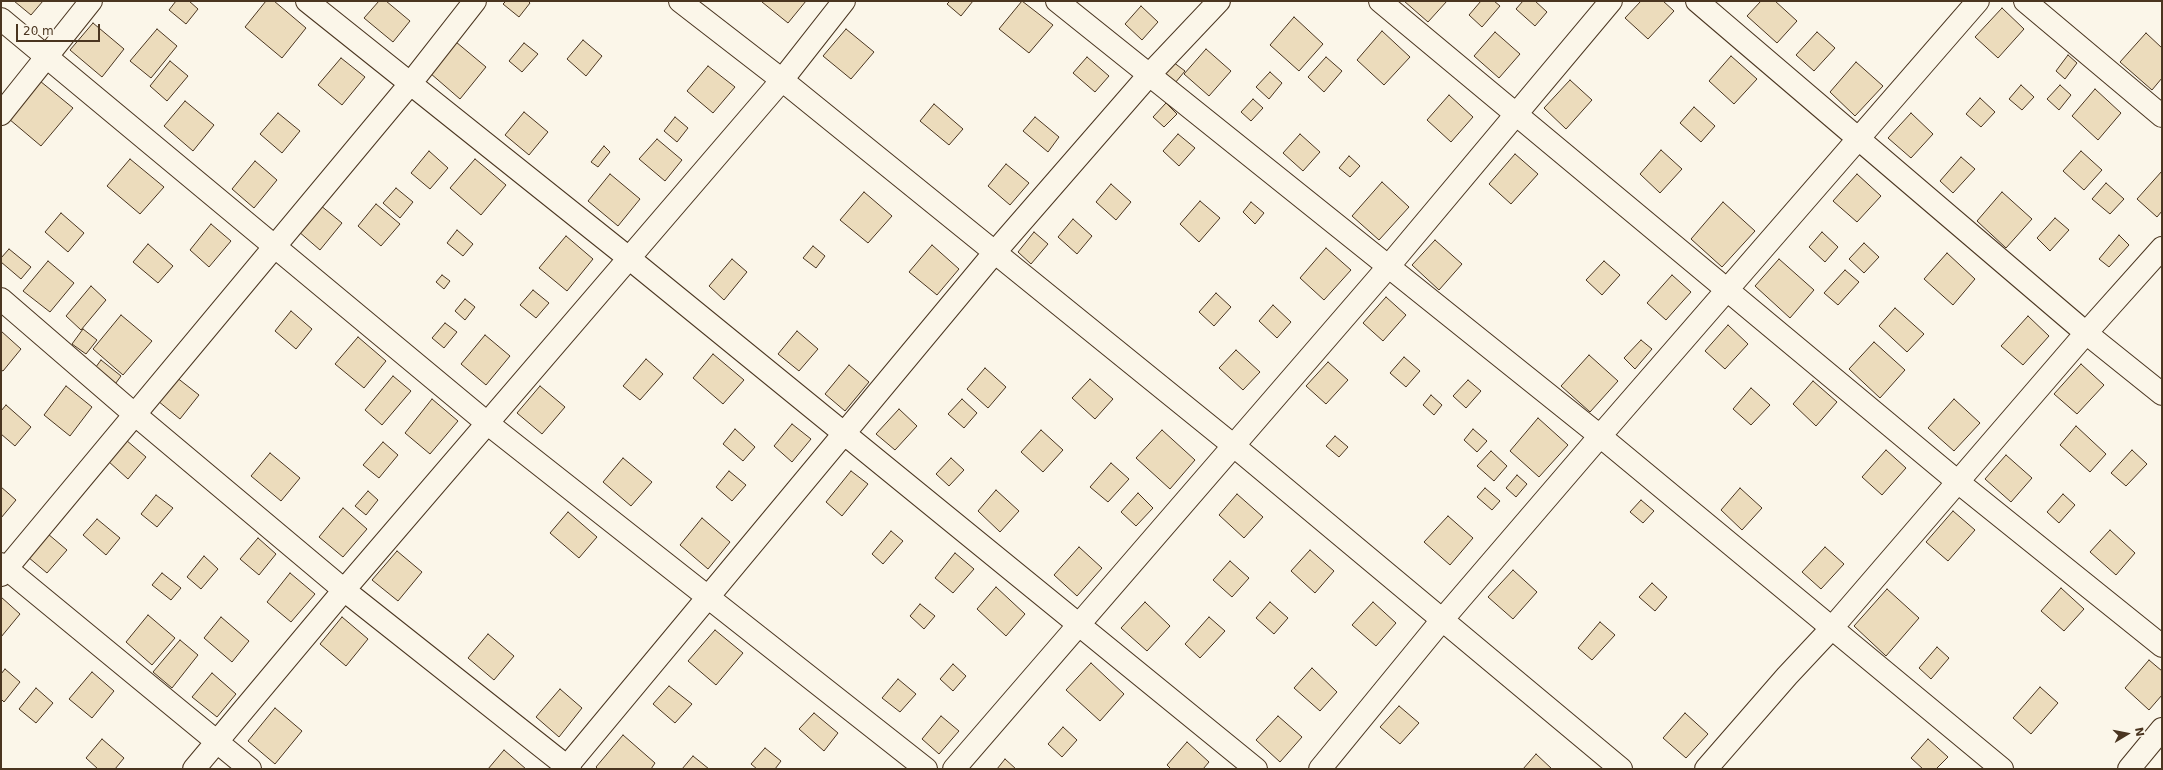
<!DOCTYPE html>
<style>
body{margin:0}
#map{position:relative;width:2163px;height:770px;overflow:hidden;background:#fbf6e9;font-family:"DejaVu Sans",sans-serif}
canvas{display:block}
.frame{position:absolute;inset:0;border:2px solid #4a3520;pointer-events:none}
.north{position:absolute;left:2107px;top:714px;width:40px;height:40px;-webkit-text-stroke:3px #fbf6e9;paint-order:stroke;rotate:80deg;font-size:11px;font-weight:700;line-height:16px;text-align:center;color:#4a3520}
.north::after{content:'';display:block;margin:auto;width:14px;height:18px;background:#4a3520;clip-path:polygon(50% 0,100% 100%,50% 72%,0 100%)}
.scale{position:absolute;left:16px;top:24px;width:84px;height:18px;box-sizing:border-box;border:2px solid #4a3520;border-top:0;padding-left:5px;font-size:12px;line-height:14px;white-space:nowrap;color:#4a3520;-webkit-text-stroke:3px #fbf6e9;paint-order:stroke}
</style>
<div id="map">
<canvas width="2163" height="770"></canvas>
<div class="frame"></div>
<div class="north">N</div>
<div class="scale">20 m</div>
</div>
<script>
const g = document.querySelector('canvas').getContext('2d');
g.lineJoin = 'round';
function fillPath(path, color) {
  g.fillStyle = color;
  g.fill(path, 'evenodd');
}
function shape(rows) {
  const path = new Path2D();
  for (const r of rows) {
    path.moveTo(r[0], r[1]);
    for (let i = 2; i < r.length; i += 2) path.lineTo(r[i], r[i + 1]);
  }
  return path;
}
function trace(path, color, width, dash) {
  g.strokeStyle = color;
  g.lineWidth = width;
  g.lineCap = dash ? 'butt' : 'round';
  g.setLineDash(dash || []);
  g.stroke(path);
}
const building = shape([
 [14,1,43,1,31,15,14,1],
 [176,1,189,1,198,9,186,24,169,10,176,1],
 [266,1,274,1,306,28,282,58,245,27,266,1],
 [379,1,386,1,410,21,393,42,364,18,379,1],
 [506,1,528,1,530,3,519,17,503,4,506,1],
 [763,1,806,1,788,23,762,2,763,1],
 [950,1,973,1,961,16,947,4,950,1],
 [1022,1,1053,25,1029,53,999,29,1022,1],
 [1404,1,1447,1,1428,22,1404,1],
 [1481,1,1494,1,1500,6,1482,27,1469,15,1481,1],
 [1523,1,1535,1,1547,12,1535,26,1516,9,1523,1],
 [1641,1,1663,1,1674,11,1648,39,1625,18,1641,1],
 [1761,1,1775,1,1797,21,1777,43,1747,16,1761,1],
 [1141,6,1158,22,1142,40,1125,24,1141,6],
 [2002,8,2024,29,1998,58,1975,37,2002,8],
 [1294,17,1323,44,1299,71,1270,45,1294,17],
 [93,23,124,49,102,77,70,50,93,23],
 [157,29,177,46,151,78,130,61,157,29],
 [846,29,874,52,851,79,823,56,846,29],
 [1382,31,1410,57,1384,85,1357,60,1382,31],
 [1495,32,1520,54,1499,78,1474,56,1495,32],
 [1817,32,1835,48,1814,71,1796,55,1817,32],
 [2146,33,2162,48,2162,78,2152,90,2120,62,2146,33],
 [583,40,602,56,586,76,567,59,583,40],
 [456,42,486,67,460,99,430,73,456,42],
 [524,43,538,54,522,72,509,61,524,43],
 [1206,49,1231,71,1209,96,1184,74,1206,49],
 [2068,55,2077,63,2065,79,2056,71,2068,55],
 [1731,56,1757,79,1734,104,1709,81,1731,56],
 [1087,57,1109,76,1095,92,1073,73,1087,57],
 [1326,57,1342,71,1324,92,1308,77,1326,57],
 [341,58,365,77,342,105,318,85,341,58],
 [170,61,188,76,167,101,150,86,170,61],
 [1173,62,1185,71,1175,83,1164,74,1173,62],
 [1856,62,1883,86,1855,116,1830,92,1856,62],
 [708,66,735,87,713,113,687,91,708,66],
 [1270,72,1282,83,1269,99,1256,87,1270,72],
 [1570,80,1592,100,1566,129,1544,108,1570,80],
 [40,81,73,108,41,146,9,119,40,81],
 [2021,85,2034,97,2022,110,2009,99,2021,85],
 [2060,85,2071,95,2059,110,2047,99,2060,85],
 [2095,89,2121,113,2098,140,2072,116,2095,89],
 [1449,95,1473,117,1451,142,1427,120,1449,95],
 [1980,98,1995,112,1981,127,1966,114,1980,98],
 [1253,99,1263,108,1251,121,1241,112,1253,99],
 [185,101,214,125,193,151,164,126,185,101],
 [1166,103,1177,114,1164,127,1153,117,1166,103],
 [934,104,963,129,949,145,920,121,934,104],
 [1694,107,1715,126,1701,142,1680,123,1694,107],
 [524,112,548,132,529,155,505,135,524,112],
 [278,113,300,131,282,153,260,134,278,113],
 [1911,113,1933,134,1911,158,1888,138,1911,113],
 [675,117,688,128,677,142,664,131,675,117],
 [1035,117,1059,137,1048,152,1023,131,1035,117],
 [1178,134,1195,148,1179,166,1163,151,1178,134],
 [1300,134,1320,152,1303,171,1283,153,1300,134],
 [657,139,682,160,665,181,639,159,657,139],
 [604,146,610,152,598,167,591,162,604,146],
 [1661,150,1682,169,1660,193,1640,174,1661,150],
 [429,151,448,168,430,189,411,173,429,151],
 [2081,151,2102,170,2084,190,2063,171,2081,151],
 [1515,154,1538,174,1511,204,1489,184,1515,154],
 [1349,156,1360,166,1350,177,1339,168,1349,156],
 [1961,157,1975,169,1953,193,1940,181,1961,157],
 [130,159,164,187,140,214,107,186,130,159],
 [475,159,506,185,481,215,450,188,475,159],
 [255,161,277,180,254,208,232,189,255,161],
 [1006,164,1029,183,1010,205,988,186,1006,164],
 [2162,171,2162,211,2157,217,2137,199,2162,171],
 [610,174,640,199,618,226,588,201,610,174],
 [1857,174,1881,196,1857,222,1833,201,1857,174],
 [1382,182,1409,207,1379,240,1352,216,1382,182],
 [2106,183,2124,199,2110,214,2092,199,2106,183],
 [1111,184,1131,202,1116,220,1096,202,1111,184],
 [396,188,413,202,400,218,383,203,396,188],
 [864,192,892,216,868,243,840,220,864,192],
 [2002,192,2032,219,2006,248,1977,221,2002,192],
 [1200,201,1220,218,1199,242,1180,224,1200,201],
 [1251,202,1264,213,1255,224,1243,212,1251,202],
 [1723,202,1755,231,1722,267,1691,239,1723,202],
 [376,204,400,224,381,246,358,226,376,204],
 [320,205,342,223,320,250,298,231,320,205],
 [61,213,84,233,68,252,45,232,61,213],
 [2055,218,2069,230,2050,251,2037,238,2055,218],
 [1073,219,1092,236,1077,254,1058,237,1073,219],
 [211,224,231,241,209,267,190,250,211,224],
 [457,230,473,244,463,256,447,243,457,230],
 [1034,232,1048,244,1031,264,1018,252,1034,232],
 [1822,232,1838,247,1825,262,1809,247,1822,232],
 [2119,235,2129,245,2109,267,2099,259,2119,235],
 [566,236,593,259,567,291,539,268,566,236],
 [1435,240,1462,264,1439,290,1412,265,1435,240],
 [1864,243,1879,257,1864,273,1849,259,1864,243],
 [148,244,173,266,158,283,133,262,148,244],
 [932,245,959,269,937,295,909,272,932,245],
 [813,246,825,256,816,268,803,258,813,246],
 [1326,248,1351,270,1324,300,1300,278,1326,248],
 [9,249,31,267,21,279,1,262,1,258,9,249],
 [1947,253,1975,279,1953,305,1924,279,1947,253],
 [732,259,747,272,724,300,709,286,732,259],
 [1779,259,1814,290,1790,318,1755,286,1779,259],
 [48,261,74,283,50,312,23,291,48,261],
 [1604,261,1620,275,1602,295,1586,280,1604,261],
 [1845,270,1859,282,1838,305,1824,293,1845,270],
 [442,275,450,281,444,289,436,282,442,275],
 [1672,275,1691,292,1666,320,1647,303,1672,275],
 [91,286,106,300,81,330,66,316,91,286],
 [533,290,549,303,536,318,520,305,533,290],
 [1216,293,1231,307,1214,326,1199,312,1216,293],
 [1386,297,1406,315,1383,341,1363,323,1386,297],
 [465,299,475,307,465,320,455,311,465,299],
 [1273,305,1291,322,1277,338,1259,321,1273,305],
 [1895,308,1924,334,1907,352,1879,326,1895,308],
 [291,311,312,329,296,349,275,331,291,311],
 [121,315,152,341,123,375,93,349,121,315],
 [2028,316,2049,336,2023,365,2001,346,2028,316],
 [445,323,457,332,444,348,432,338,445,323],
 [1728,325,1748,344,1725,369,1705,351,1728,325],
 [83,329,97,340,86,354,72,344,83,329],
 [1,331,21,349,3,371,1,370,1,331],
 [797,331,818,349,799,371,778,354,797,331],
 [485,335,510,356,486,385,461,364,485,335],
 [358,337,386,361,364,388,335,364,358,337],
 [1641,340,1652,349,1635,369,1624,358,1641,340],
 [1874,342,1905,370,1880,398,1849,369,1874,342],
 [1236,350,1260,372,1243,390,1219,368,1236,350],
 [713,354,744,380,723,404,693,378,713,354],
 [1589,355,1618,381,1590,412,1561,386,1589,355],
 [1404,357,1420,371,1406,387,1390,373,1404,357],
 [646,359,663,374,640,400,623,386,646,359],
 [101,360,121,376,113,387,93,371,101,360],
 [1328,362,1348,380,1326,404,1306,386,1328,362],
 [2081,364,2104,385,2077,414,2054,394,2081,364],
 [849,365,869,382,845,411,825,394,849,365],
 [985,368,1006,387,988,408,967,389,985,368],
 [393,376,411,391,382,425,365,410,393,376],
 [176,377,199,395,180,419,158,401,176,377],
 [1090,379,1113,399,1095,419,1072,398,1090,379],
 [1468,380,1481,391,1466,408,1453,396,1468,380],
 [1813,381,1837,402,1816,426,1793,404,1813,381],
 [66,386,92,407,70,436,44,415,66,386],
 [540,386,565,407,542,434,517,413,540,386],
 [1751,388,1770,405,1751,425,1733,409,1751,388],
 [1431,395,1442,405,1434,415,1423,405,1431,395],
 [432,399,458,421,430,454,405,433,432,399],
 [962,399,977,413,964,428,948,414,962,399],
 [1954,399,1980,423,1954,451,1928,428,1954,399],
 [6,405,31,427,15,446,1,434,1,411,6,405],
 [899,409,917,426,895,450,876,434,899,409],
 [1538,418,1568,445,1539,477,1510,451,1538,418],
 [792,424,811,439,792,462,774,446,792,424],
 [2076,426,2106,454,2090,472,2060,445,2076,426],
 [735,429,755,447,743,461,723,444,735,429],
 [1473,429,1487,441,1477,452,1464,440,1473,429],
 [1041,430,1063,450,1043,472,1021,452,1041,430],
 [1162,430,1195,460,1170,489,1136,458,1162,430],
 [1335,436,1348,447,1339,457,1326,446,1335,436],
 [126,440,146,457,128,479,108,461,126,440],
 [383,442,398,455,379,478,363,465,383,442],
 [1886,450,1906,468,1882,495,1862,477,1886,450],
 [2132,450,2147,464,2126,486,2111,473,2132,450],
 [1491,451,1507,466,1494,481,1477,466,1491,451],
 [270,453,300,478,281,501,251,476,270,453],
 [2006,455,2032,478,2011,502,1985,479,2006,455],
 [623,458,652,482,631,506,603,482,623,458],
 [951,458,964,470,949,486,936,474,951,458],
 [1111,463,1129,479,1108,502,1090,487,1111,463],
 [729,471,746,485,732,501,716,487,729,471],
 [851,471,868,484,842,516,826,502,851,471],
 [1517,475,1527,484,1516,497,1506,488,1517,475],
 [1,487,16,500,1,518,1,487],
 [1485,488,1500,501,1492,510,1477,497,1485,488],
 [1740,488,1762,508,1742,530,1721,510,1740,488],
 [996,490,1019,511,1000,532,978,511,996,490],
 [368,491,378,500,366,515,355,506,368,491],
 [1138,493,1153,508,1136,526,1121,512,1138,493],
 [1237,494,1263,517,1244,538,1219,515,1237,494],
 [2063,494,2075,505,2059,523,2047,512,2063,494],
 [156,495,173,508,157,527,141,514,156,495],
 [1641,500,1654,511,1643,523,1630,512,1641,500],
 [343,508,367,529,343,557,319,537,343,508],
 [1953,511,1975,530,1948,561,1926,542,1953,511],
 [568,512,597,537,579,558,550,533,568,512],
 [1448,516,1473,538,1450,565,1424,542,1448,516],
 [702,518,730,542,708,569,680,545,702,518],
 [97,519,120,538,106,555,83,535,97,519],
 [2110,530,2135,553,2116,575,2090,552,2110,530],
 [891,531,903,541,883,564,872,554,891,531],
 [48,534,67,550,47,573,28,557,48,534],
 [258,538,276,554,259,575,240,559,258,538],
 [1079,547,1102,568,1077,596,1054,575,1079,547],
 [1825,547,1844,564,1821,589,1802,572,1825,547],
 [1310,550,1334,571,1315,593,1291,571,1310,550],
 [397,551,422,572,398,601,372,580,397,551],
 [955,553,974,569,953,593,935,578,955,553],
 [204,556,218,569,201,589,187,577,204,556],
 [1230,561,1249,578,1232,597,1213,580,1230,561],
 [1513,570,1537,592,1513,619,1488,597,1513,570],
 [162,573,181,588,171,600,152,585,162,573],
 [290,573,315,594,291,622,267,602,290,573],
 [1652,583,1667,597,1655,611,1639,597,1652,583],
 [996,587,1025,614,1006,636,977,609,996,587],
 [2061,588,2084,609,2064,631,2041,611,2061,588],
 [1887,589,1919,618,1886,656,1854,626,1887,589],
 [1,597,20,614,1,637,1,597],
 [1145,602,1170,626,1147,651,1121,628,1145,602],
 [1270,602,1288,618,1274,634,1256,618,1270,602],
 [1373,602,1396,623,1376,646,1352,625,1373,602],
 [920,604,935,616,924,629,910,616,920,604],
 [148,615,175,638,152,665,126,642,148,615],
 [221,617,249,641,232,662,204,638,221,617],
 [342,617,368,639,346,666,320,644,342,617],
 [1209,617,1225,631,1200,658,1185,644,1209,617],
 [1600,622,1615,635,1592,660,1578,648,1600,622],
 [715,630,743,653,716,685,688,661,715,630],
 [488,634,514,656,494,680,468,658,488,634],
 [180,640,198,655,172,688,153,672,180,640],
 [1937,647,1949,658,1931,679,1919,668,1937,647],
 [2149,660,2162,671,2162,695,2149,710,2125,688,2149,660],
 [1091,663,1124,694,1100,721,1066,690,1091,663],
 [953,664,966,676,953,691,940,679,953,664],
 [1312,668,1337,692,1320,711,1294,688,1312,668],
 [5,669,20,682,4,702,1,699,1,674,5,669],
 [92,672,114,691,92,718,69,699,92,672],
 [212,673,236,694,217,717,192,697,212,673],
 [898,679,916,694,900,712,882,698,898,679],
 [669,686,692,704,675,723,653,704,669,686],
 [2040,687,2058,703,2031,734,2013,718,2040,687],
 [36,688,53,703,36,723,19,709,36,688],
 [560,689,582,708,559,737,536,717,560,689],
 [1399,706,1419,723,1400,744,1380,727,1399,706],
 [275,708,302,731,275,764,248,741,275,708],
 [814,713,838,733,824,751,799,729,814,713],
 [1685,713,1708,734,1686,758,1663,738,1685,713],
 [941,716,959,731,939,754,922,739,941,716],
 [1278,716,1302,737,1280,762,1256,740,1278,716],
 [1063,727,1077,740,1062,757,1048,744,1063,727],
 [623,735,655,763,651,769,598,769,596,767,623,735],
 [102,739,124,758,115,769,98,769,86,758,102,739],
 [1928,739,1948,757,1936,769,1923,769,1911,758,1928,739],
 [1187,742,1209,762,1203,769,1171,769,1167,765,1187,742],
 [765,748,781,761,775,769,757,769,751,764,765,748],
 [504,750,526,769,488,769,504,750],
 [1536,754,1552,769,1523,769,1536,754],
 [693,756,709,769,682,769,693,756],
 [1005,759,1016,769,997,769,1005,759]
]);
const minor = shape([
 [307,1,630,259,1256,769],
 [680,1,782,80,1234,446,1621,769],
 [1057,1,1600,436,2002,769],
 [1380,1,1958,482,2162,646],
 [1697,1,2086,333,2162,394],
 [2025,1,2162,116],
 [1,19,487,423,926,769],
 [1,114,91,1],
 [1,299,126,407,344,590,570,769],
 [1,564,250,769],
 [1,575,410,84,475,1],
 [194,769,344,590,782,80,844,1],
 [565,769,995,252,1149,75,1219,1],
 [954,769,1388,267,1611,1],
 [1320,769,1442,620,1600,436,1978,1],
 [1706,769,1787,676,1831,629,2086,333,2162,248],
 [2129,769,2162,729]
]);
fillPath(building, '#ecdcbc');
trace(building, '#4a3520', 1);
trace(minor, '#4a3520', 24);
trace(minor, '#fbf6e9', 22);
</script>
